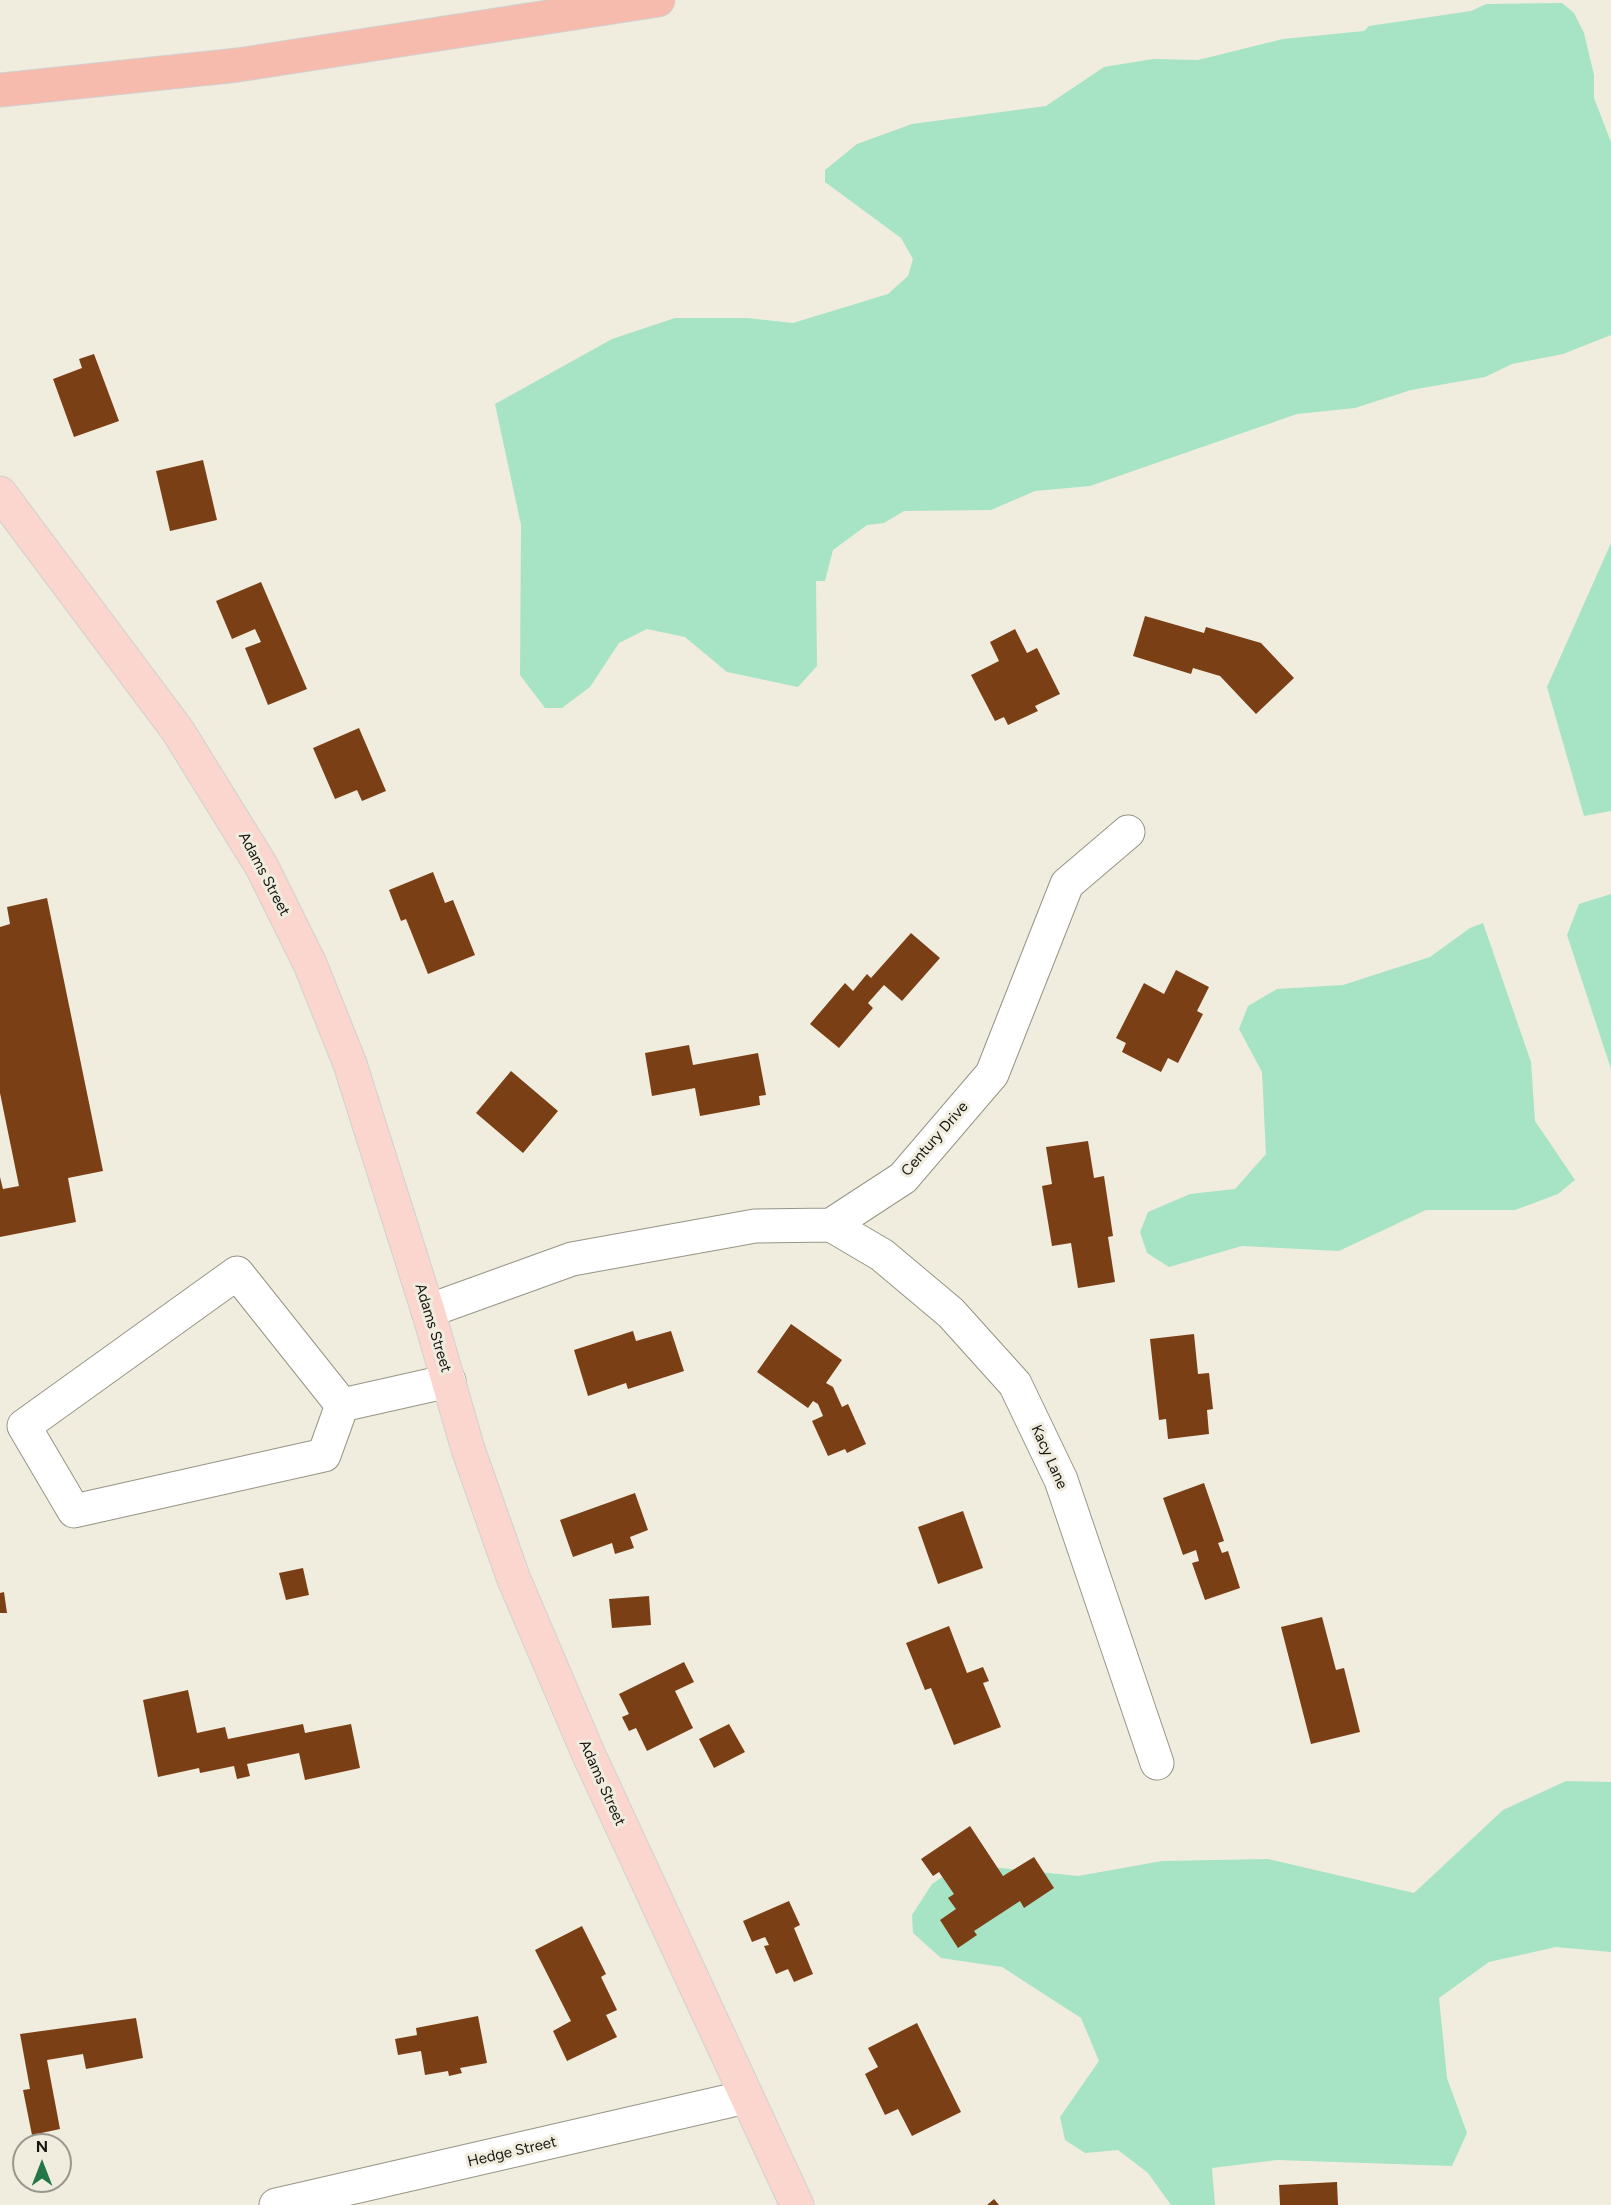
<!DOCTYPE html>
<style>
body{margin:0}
#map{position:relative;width:1611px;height:2205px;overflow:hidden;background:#f0eddf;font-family:Figtree,sans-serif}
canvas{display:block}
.north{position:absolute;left:12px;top:2133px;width:60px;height:60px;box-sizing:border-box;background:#f0eddf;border:2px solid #99978d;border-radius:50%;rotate:0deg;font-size:16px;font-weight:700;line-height:24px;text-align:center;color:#171611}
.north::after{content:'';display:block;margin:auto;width:21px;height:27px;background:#247648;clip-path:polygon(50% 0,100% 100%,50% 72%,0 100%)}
</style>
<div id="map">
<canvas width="1611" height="2205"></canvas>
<div class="north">N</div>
</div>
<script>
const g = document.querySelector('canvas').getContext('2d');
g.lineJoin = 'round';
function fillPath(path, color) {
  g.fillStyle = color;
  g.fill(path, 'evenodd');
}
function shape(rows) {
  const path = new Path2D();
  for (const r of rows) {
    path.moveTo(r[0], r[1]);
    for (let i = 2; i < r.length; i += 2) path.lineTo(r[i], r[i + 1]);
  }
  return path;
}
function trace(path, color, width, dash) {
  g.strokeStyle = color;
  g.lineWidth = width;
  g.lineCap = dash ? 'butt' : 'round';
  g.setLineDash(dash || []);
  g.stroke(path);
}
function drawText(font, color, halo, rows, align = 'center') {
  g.font = font + ' Figtree,sans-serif';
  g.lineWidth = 6;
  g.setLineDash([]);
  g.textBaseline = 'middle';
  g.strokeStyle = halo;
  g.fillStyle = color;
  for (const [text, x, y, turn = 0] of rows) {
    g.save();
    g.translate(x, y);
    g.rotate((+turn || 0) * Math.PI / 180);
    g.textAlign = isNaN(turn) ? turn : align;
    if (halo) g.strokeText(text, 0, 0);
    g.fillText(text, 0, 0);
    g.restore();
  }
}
const green = shape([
 [1562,3,1574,13,1584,33,1594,75,1594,98,1611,142,1611,335,1563,354,1512,364,1485,377,1411,390,1355,408,1297,414,1090,486,1035,491,991,510,904,511,884,523,867,525,833,550,825,581,816,581,817,666,798,687,727,672,685,637,647,629,619,643,590,687,562,708,545,708,520,675,521,525,495,404,612,339,675,318,747,318,793,323,888,294,908,276,913,259,901,238,825,182,825,170,857,144,912,124,1046,106,1104,67,1153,59,1198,60,1283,39,1364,31,1369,26,1471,11,1486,4],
 [1611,543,1611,811,1584,816,1547,687],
 [1611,894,1611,1069,1567,935,1579,904],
 [1483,923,1531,1062,1535,1121,1575,1180,1558,1194,1515,1210,1426,1210,1339,1251,1242,1246,1169,1267,1147,1253,1140,1232,1148,1212,1190,1194,1235,1189,1266,1154,1262,1072,1239,1029,1248,1006,1277,989,1343,985,1430,957,1470,928],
 [1566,1781,1611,1782,1611,1952,1556,1947,1489,1962,1439,1998,1447,2078,1467,2133,1452,2166,1277,2160,1212,2168,1215,2205,1171,2205,1148,2173,1118,2150,1085,2153,1065,2140,1060,2117,1099,2061,1081,2018,1002,1967,941,1958,913,1933,912,1915,932,1884,962,1864,1078,1876,1162,1861,1268,1859,1414,1893,1503,1810]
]);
const building = shape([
 [94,354,119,421,74,437,53,379,82,368,79,359],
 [203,460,217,520,170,531,156,471],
 [261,582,307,689,268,705,245,648,261,642,255,629,232,639,216,601],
 [1145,616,1204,633,1206,627,1261,643,1294,678,1256,714,1220,676,1193,668,1191,674,1133,656],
 [1015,629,1027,653,1037,648,1060,694,1035,706,1038,711,1008,725,1004,717,995,721,971,675,999,661,990,642],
 [359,728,386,791,362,801,357,790,335,799,313,748],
 [433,872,445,903,453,900,475,955,428,974,406,919,401,921,389,890],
 [47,898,103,1171,68,1178,76,1222,0,1237,0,1177,3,1189,19,1186,0,1093,0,927,10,924,7,907],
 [911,933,940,958,902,1001,884,985,868,1003,873,1008,839,1048,810,1024,845,983,853,991,867,974,871,978],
 [1176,970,1209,987,1197,1011,1203,1014,1178,1063,1168,1058,1161,1072,1122,1052,1126,1043,1116,1038,1144,983,1164,994],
 [689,1045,693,1065,758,1053,766,1095,759,1096,760,1105,700,1116,695,1088,652,1096,645,1053],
 [511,1071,558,1111,523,1153,476,1113],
 [1088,1141,1094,1178,1104,1176,1113,1236,1108,1237,1115,1282,1078,1288,1071,1243,1052,1246,1042,1186,1052,1184,1046,1147],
 [791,1324,842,1360,826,1383,833,1387,842,1407,848,1404,866,1444,847,1453,845,1449,828,1456,812,1421,823,1416,818,1404,813,1401,808,1408,757,1372],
 [633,1331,636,1341,671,1331,684,1371,628,1389,626,1383,588,1396,574,1350],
 [1194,1334,1198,1374,1209,1373,1213,1409,1207,1410,1209,1434,1168,1439,1166,1419,1159,1420,1150,1339],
 [1204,1483,1224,1541,1218,1543,1222,1553,1228,1551,1240,1588,1205,1600,1192,1563,1199,1561,1196,1550,1183,1555,1163,1498],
 [635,1493,648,1530,630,1537,634,1548,615,1554,612,1543,573,1557,560,1520],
 [963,1511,983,1568,938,1584,918,1527],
 [303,1568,309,1595,286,1600,279,1573],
 [4,1592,7,1613,0,1613,0,1593],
 [649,1596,651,1625,612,1628,609,1599],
 [1322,1617,1336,1670,1344,1668,1360,1732,1311,1744,1281,1627],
 [949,1626,967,1673,983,1667,989,1681,983,1683,1001,1727,954,1745,931,1688,925,1690,906,1643],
 [684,1662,694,1682,675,1691,693,1728,647,1751,636,1728,629,1731,622,1717,629,1714,619,1694],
 [188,1690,197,1733,225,1727,228,1739,303,1724,305,1733,351,1724,360,1768,305,1780,299,1753,247,1764,250,1776,237,1779,234,1766,200,1773,199,1768,158,1777,143,1700],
 [729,1724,745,1752,714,1768,699,1739],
 [970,1826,1003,1876,1034,1857,1054,1888,1024,1908,1020,1901,974,1931,977,1935,958,1948,940,1920,956,1909,948,1898,954,1894,939,1872,933,1876,921,1859],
 [789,1901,800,1925,794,1928,813,1974,794,1982,788,1969,776,1974,764,1946,769,1945,765,1937,752,1942,743,1921],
 [582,1926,606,1974,601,1977,617,2010,606,2015,617,2037,567,2061,553,2031,571,2021,535,1950],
 [478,2016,487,2063,460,2068,462,2073,449,2076,448,2071,425,2075,421,2051,398,2055,395,2039,417,2035,416,2028],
 [136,2018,143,2058,86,2069,83,2054,47,2060,60,2129,32,2135,23,2090,30,2089,20,2034],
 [917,2023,961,2112,912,2136,898,2109,885,2115,865,2074,878,2067,868,2048],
 [1337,2182,1338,2205,1280,2205,1279,2185],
 [994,2199,999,2205,987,2205]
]);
const minor = shape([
 [831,1225,882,1255,951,1313,1015,1384,1061,1480,1157,1763],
 [428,1311,572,1259,755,1226,831,1225,903,1178,992,1074,1067,884,1128,832],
 [342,1405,324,1455,74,1511,24,1426,237,1273,342,1405,449,1381],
 [276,2205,746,2097]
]);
const major = shape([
 [0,493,178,731,262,867,310,964,350,1064,428,1311,468,1449,513,1577,588,1753,797,2205]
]);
const highway = shape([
 [0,90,238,65,658,0]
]);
const streetNames = [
 ["Adams Street",264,874,62],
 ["Century Drive",935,1139,-49],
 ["Adams Street",433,1328,73],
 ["Kacy Lane",1049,1457,66],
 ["Adams Street",602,1783,66],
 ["Hedge Street",512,2152,-13]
];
fillPath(green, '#a7e3c5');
fillPath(building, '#7b3f16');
trace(minor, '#979587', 35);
trace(major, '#d1d0cf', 35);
trace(highway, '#d1d0cf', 35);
trace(minor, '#fff', 33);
trace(major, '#fad6ce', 33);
trace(highway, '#f7bbae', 33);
drawText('15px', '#171611', '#f0eddf', streetNames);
</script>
